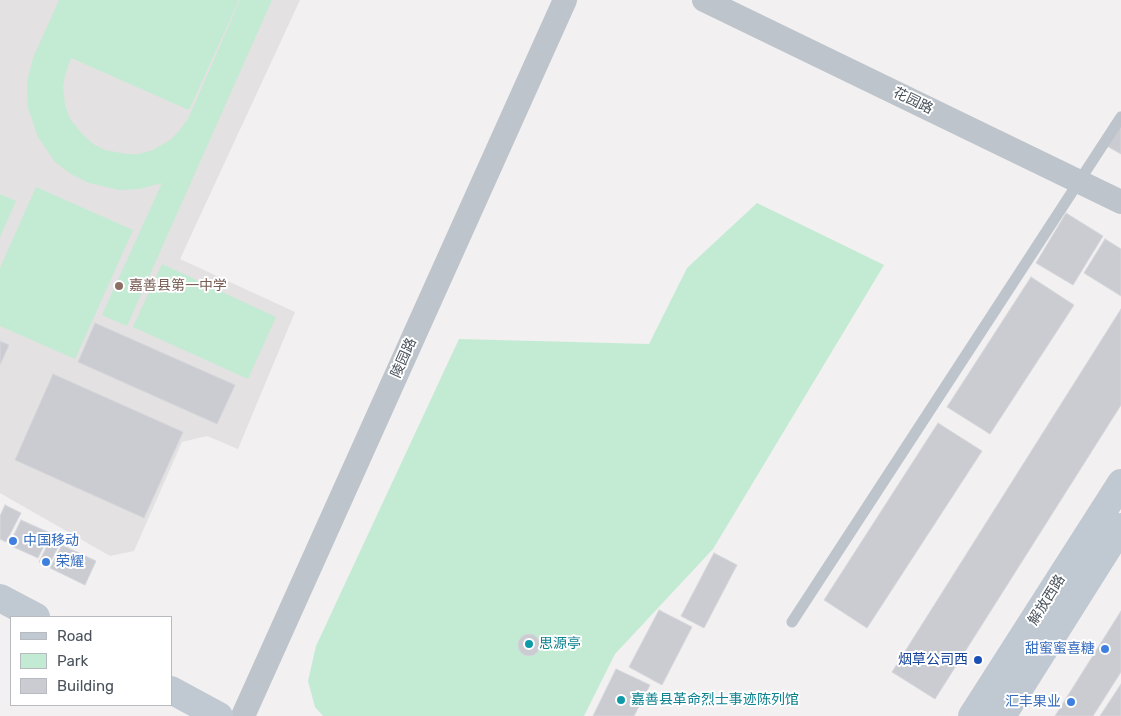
<!DOCTYPE html>
<meta charset="utf-8">
<style>
body{margin:0}
#map{position:relative;width:1121px;height:716px;overflow:hidden;background:#f2f0f0;font-family:Rubik,sans-serif}
canvas{display:block}
.legend{position:absolute;left:10px;top:616px;width:162px;height:90px;box-sizing:border-box;background:#fff;border:1px solid #b7babe;margin:0;padding:6px 9px;list-style:none;font-size:15px;color:#4a535c}
.legend li{display:flex;align-items:center;gap:10px;height:25px}
.legend b{width:25px;border:1px solid #b7babe}
</style>
<div id="map">
<canvas width="1121" height="716"></canvas>
<ul class="legend">
<li><b style="height:6px;background:#c0c8d2"></b>Road</li>
<li><b style="height:14px;background:#c3ebd3"></b>Park</li>
<li><b style="height:14px;background:#cbccd2"></b>Building</li>
</ul>
</div>
<script>
const g = document.querySelector('canvas').getContext('2d');
g.lineJoin = 'round';
function fillPath(path, color) {
  g.fillStyle = color;
  g.fill(path, 'evenodd');
}
function shape(rows) {
  const path = new Path2D();
  for (const r of rows) {
    if (r.length === 3) {
      path.moveTo(r[0] + r[2], r[1]);
      path.arc(r[0], r[1], r[2], 0, 2 * Math.PI);
      continue;
    }
    path.moveTo(r[0], r[1]);
    for (let i = 2; i < r.length; i += 2) path.lineTo(r[i], r[i + 1]);
  }
  return path;
}
function trace(path, color, width, dash) {
  g.strokeStyle = color;
  g.lineWidth = width;
  g.lineCap = dash ? 'butt' : 'round';
  g.setLineDash(dash || []);
  g.stroke(path);
}
function drawText(font, color, halo, rows, align = 'center') {
  g.font = font + ' Rubik,"Noto Sans SC",sans-serif';
  g.lineWidth = 4;
  g.setLineDash([]);
  g.textBaseline = 'middle';
  g.strokeStyle = halo;
  g.fillStyle = color;
  for (const [text, x, y, turn = 0] of rows) {
    g.save();
    g.translate(x, y);
    g.rotate((+turn || 0) * Math.PI / 180);
    g.textAlign = isNaN(turn) ? turn : align;
    if (halo) g.strokeText(text, 0, 0);
    g.fillText(text, 0, 0);
    g.restore();
  }
}
const education = shape([
 [0,0,300,0,180,259,295,312,238,449,207,436,182,442,134,551,110,556,0,493]
]);
const green = shape([
 [59,0,239,0,189,110,71,58,66,72,63,85,65,105,70,119,83,135,93,144,105,150,126,154,139,154,153,150,170,140,180,130,188,119,240,0,272,0,127,326,102,315,162,183,139,189,119,190,89,183,71,174,55,162,38,137,28,108,27,88,28,78,33,58],
 [36,187,133,230,75,359,0,326,0,268],
 [0,194,16,201,0,237],
 [757,203,884,265,713,549,615,654,584,716,323,716,315,707,308,681,316,646,459,339,649,344,687,268],
 [162,264,276,317,248,379,133,327]
]);
const building = shape([
 [1121,124,1121,154,1107,146,1121,124],
 [1066,213,1103,236,1073,285,1036,263,1066,213],
 [1105,239,1121,249,1121,296,1084,273,1105,239],
 [1031,277,1074,305,990,434,947,407,1031,277],
 [1121,309,1121,405,935,699,892,672,1121,309],
 [95,323,235,385,217,424,78,362,95,323],
 [0,341,9,345,0,365,0,341],
 [53,374,183,432,144,518,15,460,53,374],
 [938,423,982,451,867,628,824,600,938,423],
 [5,505,21,513,6,542,0,539,0,516,5,505],
 [21,520,50,533,38,558,9,545,21,520],
 [51,538,60,543,48,567,39,562,51,538],
 [62,545,96,561,85,585,50,568,62,545],
 [714,553,737,565,704,628,681,616,714,553],
 [659,610,692,627,662,685,629,667,659,610],
 [1121,611,1121,672,1093,716,1055,716,1121,611],
 [529,645,11],
 [616,669,650,685,634,716,593,716,616,669],
 [1121,684,1121,716,1100,716,1121,684]
]);
const lane = shape([
 [792,622,1121,117]
]);
const street = shape([
 [704,0,1121,202],
 [243,716,565,0]
]);
const secondary = shape([
 [0,598,36,617],
 [171,690,219,716],
 [972,716,1121,483],
 [1002,716,1121,527]
]);
const markers = [
 [119,286,5,"#8d6e63"],
 [13,541,5,"#3f7fe0"],
 [46,562,5,"#3f7fe0"],
 [529,644,5,"#0f9aa8"],
 [1105,649,5,"#3f7fe0"],
 [978,660,5,"#1a4fb4"],
 [621,700,5,"#0f9aa8"],
 [1071,702,5,"#3f7fe0"]
];
const streetNames = [
 ["花园路",913,101,26],
 ["陵园路",404,358,-66],
 ["解放西路",1047,600,-58]
];
const educationNames = [
 ["嘉善县第一中学",129,286]
];
const shopNames = [
 ["中国移动",23,541],
 ["荣耀",56,562],
 ["甜蜜蜜喜糖",1095,649,"right"],
 ["汇丰果业",1061,702,"right"]
];
const cultureNames = [
 ["思源亭",539,644],
 ["嘉善县革命烈士事迹陈列馆",631,700]
];
const transitNames = [
 ["烟草公司西",968,660]
];
fillPath(education, '#e3e1e1');
fillPath(green, '#c3ebd3');
fillPath(building, '#cbccd2');
trace(building, '#d5d7db', 1);
trace(lane, '#bdc4cb', 11);
trace(street, '#bdc4cb', 24);
trace(secondary, '#c0c8d2', 28);
for (const [x, y, r, color] of markers) {
  const dot = new Path2D();
  dot.arc(x, y, r, 0, 2 * Math.PI);
  g.fillStyle = color;
  g.fill(dot);
  trace(dot, '#fff', 2);
}
drawText('14px', '#4a535c', '#fff', streetNames);
drawText('14px', '#785e54', '#fff', educationNames, 'left');
drawText('14px', '#366cbe', '#fff', shopNames, 'left');
drawText('14px', '#0d838f', '#fff', cultureNames, 'left');
drawText('14px', '#164399', '#fff', transitNames, 'right');
</script>
